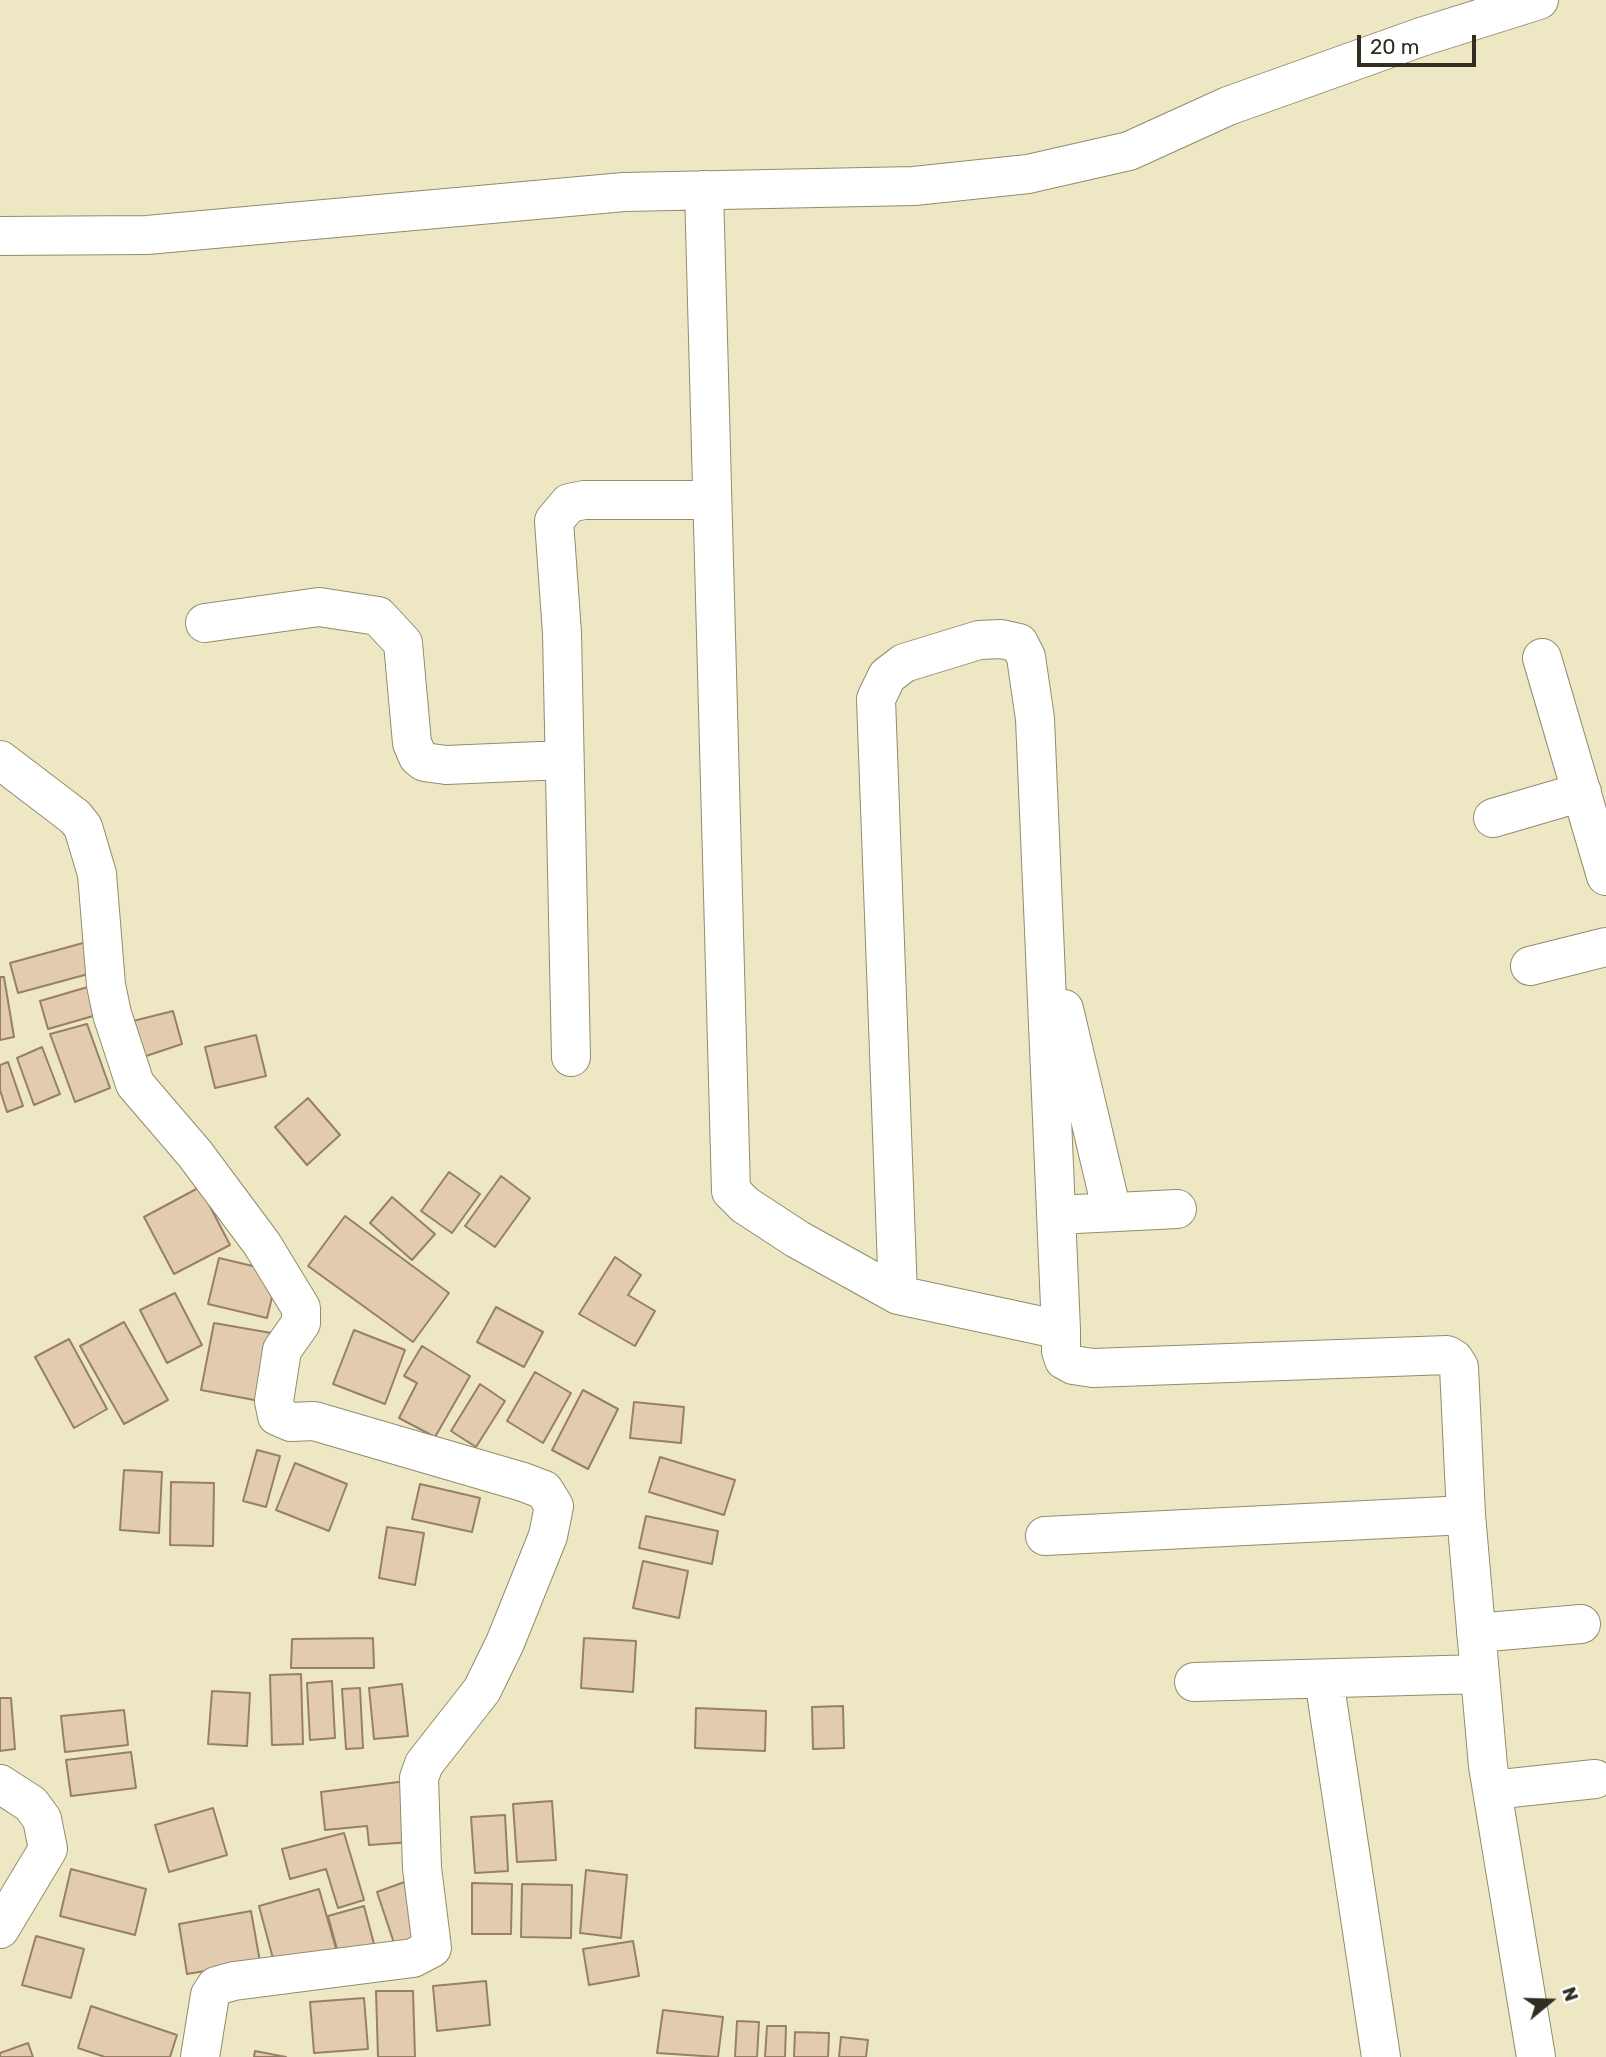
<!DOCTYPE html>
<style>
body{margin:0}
#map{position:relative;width:1606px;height:2057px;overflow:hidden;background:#eee7c4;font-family:Rubik,sans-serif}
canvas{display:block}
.north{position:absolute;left:1515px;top:1966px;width:70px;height:70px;-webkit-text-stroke:5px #fff;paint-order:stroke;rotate:71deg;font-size:19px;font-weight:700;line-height:28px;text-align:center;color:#312e21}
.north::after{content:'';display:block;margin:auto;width:24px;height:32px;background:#312e21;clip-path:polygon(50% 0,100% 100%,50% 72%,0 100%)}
.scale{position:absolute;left:1357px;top:35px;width:119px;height:32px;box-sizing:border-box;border:4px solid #312e21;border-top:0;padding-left:9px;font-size:21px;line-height:24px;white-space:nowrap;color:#312e21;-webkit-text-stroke:5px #fff;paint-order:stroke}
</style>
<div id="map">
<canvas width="1606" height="2057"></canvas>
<div class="north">N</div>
<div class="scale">20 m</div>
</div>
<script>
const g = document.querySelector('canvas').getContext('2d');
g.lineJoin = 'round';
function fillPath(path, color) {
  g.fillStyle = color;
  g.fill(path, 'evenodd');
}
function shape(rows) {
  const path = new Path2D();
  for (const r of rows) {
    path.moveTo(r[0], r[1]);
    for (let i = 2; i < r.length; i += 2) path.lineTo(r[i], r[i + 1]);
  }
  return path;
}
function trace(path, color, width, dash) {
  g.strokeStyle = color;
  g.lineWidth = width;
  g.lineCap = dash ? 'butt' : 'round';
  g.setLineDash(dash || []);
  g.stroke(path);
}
const building = shape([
 [94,940,103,970,18,993,10,963,94,940],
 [0,977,4,977,14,1037,0,1040,0,977],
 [98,984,107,1012,48,1029,40,1001,98,984],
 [173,1011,182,1044,140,1058,129,1022,173,1011],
 [87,1024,110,1088,75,1102,50,1034,87,1024],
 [256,1035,266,1076,215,1088,205,1047,256,1035],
 [42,1047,60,1094,34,1105,17,1058,42,1047],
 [8,1062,23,1106,7,1112,0,1090,0,1065,8,1062],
 [308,1098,340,1135,307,1165,275,1127,308,1098],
 [449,1172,480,1194,452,1233,421,1211,449,1172],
 [501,1176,530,1198,495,1247,465,1226,501,1176],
 [200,1187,230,1245,174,1274,144,1217,200,1187],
 [392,1197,435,1234,412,1260,370,1223,392,1197],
 [345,1216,449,1293,413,1342,308,1266,345,1216],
 [615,1257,641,1275,628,1295,655,1311,635,1346,579,1314,615,1257],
 [219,1258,278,1272,267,1318,208,1304,219,1258],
 [175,1293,202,1345,167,1363,140,1310,175,1293],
 [496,1307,543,1332,524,1367,477,1342,496,1307],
 [124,1322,168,1400,124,1424,80,1346,124,1322],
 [214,1323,277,1334,265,1402,201,1390,214,1323],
 [354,1330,405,1350,385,1404,333,1384,354,1330],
 [69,1339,107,1409,74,1428,35,1357,69,1339],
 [422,1346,470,1376,435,1437,399,1418,417,1383,404,1376,422,1346],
 [535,1372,571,1393,543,1443,507,1421,535,1372],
 [480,1384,505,1401,476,1447,451,1431,480,1384],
 [583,1390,618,1409,588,1469,552,1450,583,1390],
 [634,1402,684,1407,681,1443,630,1438,634,1402],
 [257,1450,280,1456,266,1507,243,1501,257,1450],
 [660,1457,735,1480,724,1515,649,1492,660,1457],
 [295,1463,347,1484,329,1531,276,1510,295,1463],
 [124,1470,162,1472,159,1533,120,1530,124,1470],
 [171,1482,214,1483,213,1546,170,1545,171,1482],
 [420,1484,480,1498,472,1532,412,1519,420,1484],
 [646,1516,718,1531,712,1564,639,1548,646,1516],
 [387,1527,424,1533,415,1585,379,1578,387,1527],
 [643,1561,688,1571,679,1618,633,1608,643,1561],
 [373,1638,374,1668,291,1668,292,1639,373,1638],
 [584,1638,636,1641,633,1692,581,1688,584,1638],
 [301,1674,303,1744,272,1745,270,1675,301,1674],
 [332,1681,335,1738,310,1740,307,1683,332,1681],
 [402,1684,408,1736,374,1739,369,1688,402,1684],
 [360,1688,363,1748,346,1749,342,1689,360,1688],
 [212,1691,250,1693,247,1746,208,1744,212,1691],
 [0,1698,11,1698,15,1749,0,1751,0,1698],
 [843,1706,844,1748,813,1749,812,1707,843,1706],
 [696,1708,766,1711,765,1751,695,1748,696,1708],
 [124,1710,128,1745,65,1752,61,1716,124,1710],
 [131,1752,136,1788,71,1796,66,1760,131,1752],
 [406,1781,411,1842,369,1845,367,1826,325,1830,321,1792,406,1781],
 [552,1801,556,1860,517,1862,513,1804,552,1801],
 [213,1808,227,1855,169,1872,155,1825,213,1808],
 [505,1815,508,1871,475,1873,471,1817,505,1815],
 [344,1833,364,1900,338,1908,326,1869,290,1879,282,1849,344,1833],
 [71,1869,146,1889,135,1935,60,1916,71,1869],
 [586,1870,627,1875,621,1938,580,1933,586,1870],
 [410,1880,429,1935,395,1946,377,1892,410,1880],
 [472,1883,512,1884,511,1934,472,1934,472,1883],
 [522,1884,572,1885,571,1938,521,1937,522,1884],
 [319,1889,337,1952,276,1970,259,1906,319,1889],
 [364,1906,374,1944,338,1953,328,1916,364,1906],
 [251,1911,260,1962,187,1974,179,1924,251,1911],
 [36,1936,84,1949,71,1998,22,1985,36,1936],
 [633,1941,639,1976,589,1985,583,1949,633,1941],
 [486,1981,490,2025,437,2031,433,1986,486,1981],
 [376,1991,413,1991,415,2057,378,2057,376,1991],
 [364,1998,368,2049,314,2053,310,2002,364,1998],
 [91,2006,177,2035,170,2057,105,2057,78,2048,91,2006],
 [663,2010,723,2017,718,2057,657,2053,663,2010],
 [737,2021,759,2022,757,2057,735,2057,737,2021],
 [767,2026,786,2026,785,2057,765,2057,767,2026],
 [795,2032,829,2033,828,2057,794,2057,795,2032],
 [841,2037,868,2040,866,2057,839,2057,841,2037],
 [28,2043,33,2057,0,2057,0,2053,28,2043],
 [255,2051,286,2057,254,2057,255,2051]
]);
const minor = shape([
 [704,190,731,1191,745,1205,797,1239,898,1295,1061,1330,1061,1351,1064,1360,1073,1365,1093,1368,1447,1355,1454,1359,1459,1367,1466,1515,1488,1766,1536,2057],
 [0,236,147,235,624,192,914,186,1028,174,1129,151,1228,106,1421,37,1539,0],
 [205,623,319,607,378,616,403,643,412,743,418,757,424,762,446,765,564,760],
 [1542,658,1606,876],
 [0,760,75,817,83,827,97,874,106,985,112,1014,135,1084,195,1154,262,1244,301,1308,301,1323,282,1350,274,1401,277,1416,291,1422,314,1421,523,1482,544,1490,554,1506,548,1536,505,1643,482,1690,424,1764,419,1778,422,1868,432,1948,413,1958,234,1981,216,1986,210,1995,200,2057],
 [1493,818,1582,792],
 [1530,966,1606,947],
 [1064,1009,1112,1212],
 [571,1057,562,633,554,521,569,503,584,500,712,500],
 [1056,1215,1177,1209],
 [898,1295,876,699,887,676,904,663,979,640,1001,639,1019,643,1026,657,1035,719,1061,1330],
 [1045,1536,1466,1515],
 [1476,1633,1581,1624],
 [1324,1679,1381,2057],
 [1194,1682,1480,1674],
 [0,1784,31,1804,42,1819,48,1849,0,1929],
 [1492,1790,1595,1779]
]);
fillPath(building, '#e3cbaf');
trace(building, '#978067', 2);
trace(minor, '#928c6b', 40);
trace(minor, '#fff', 38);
</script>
